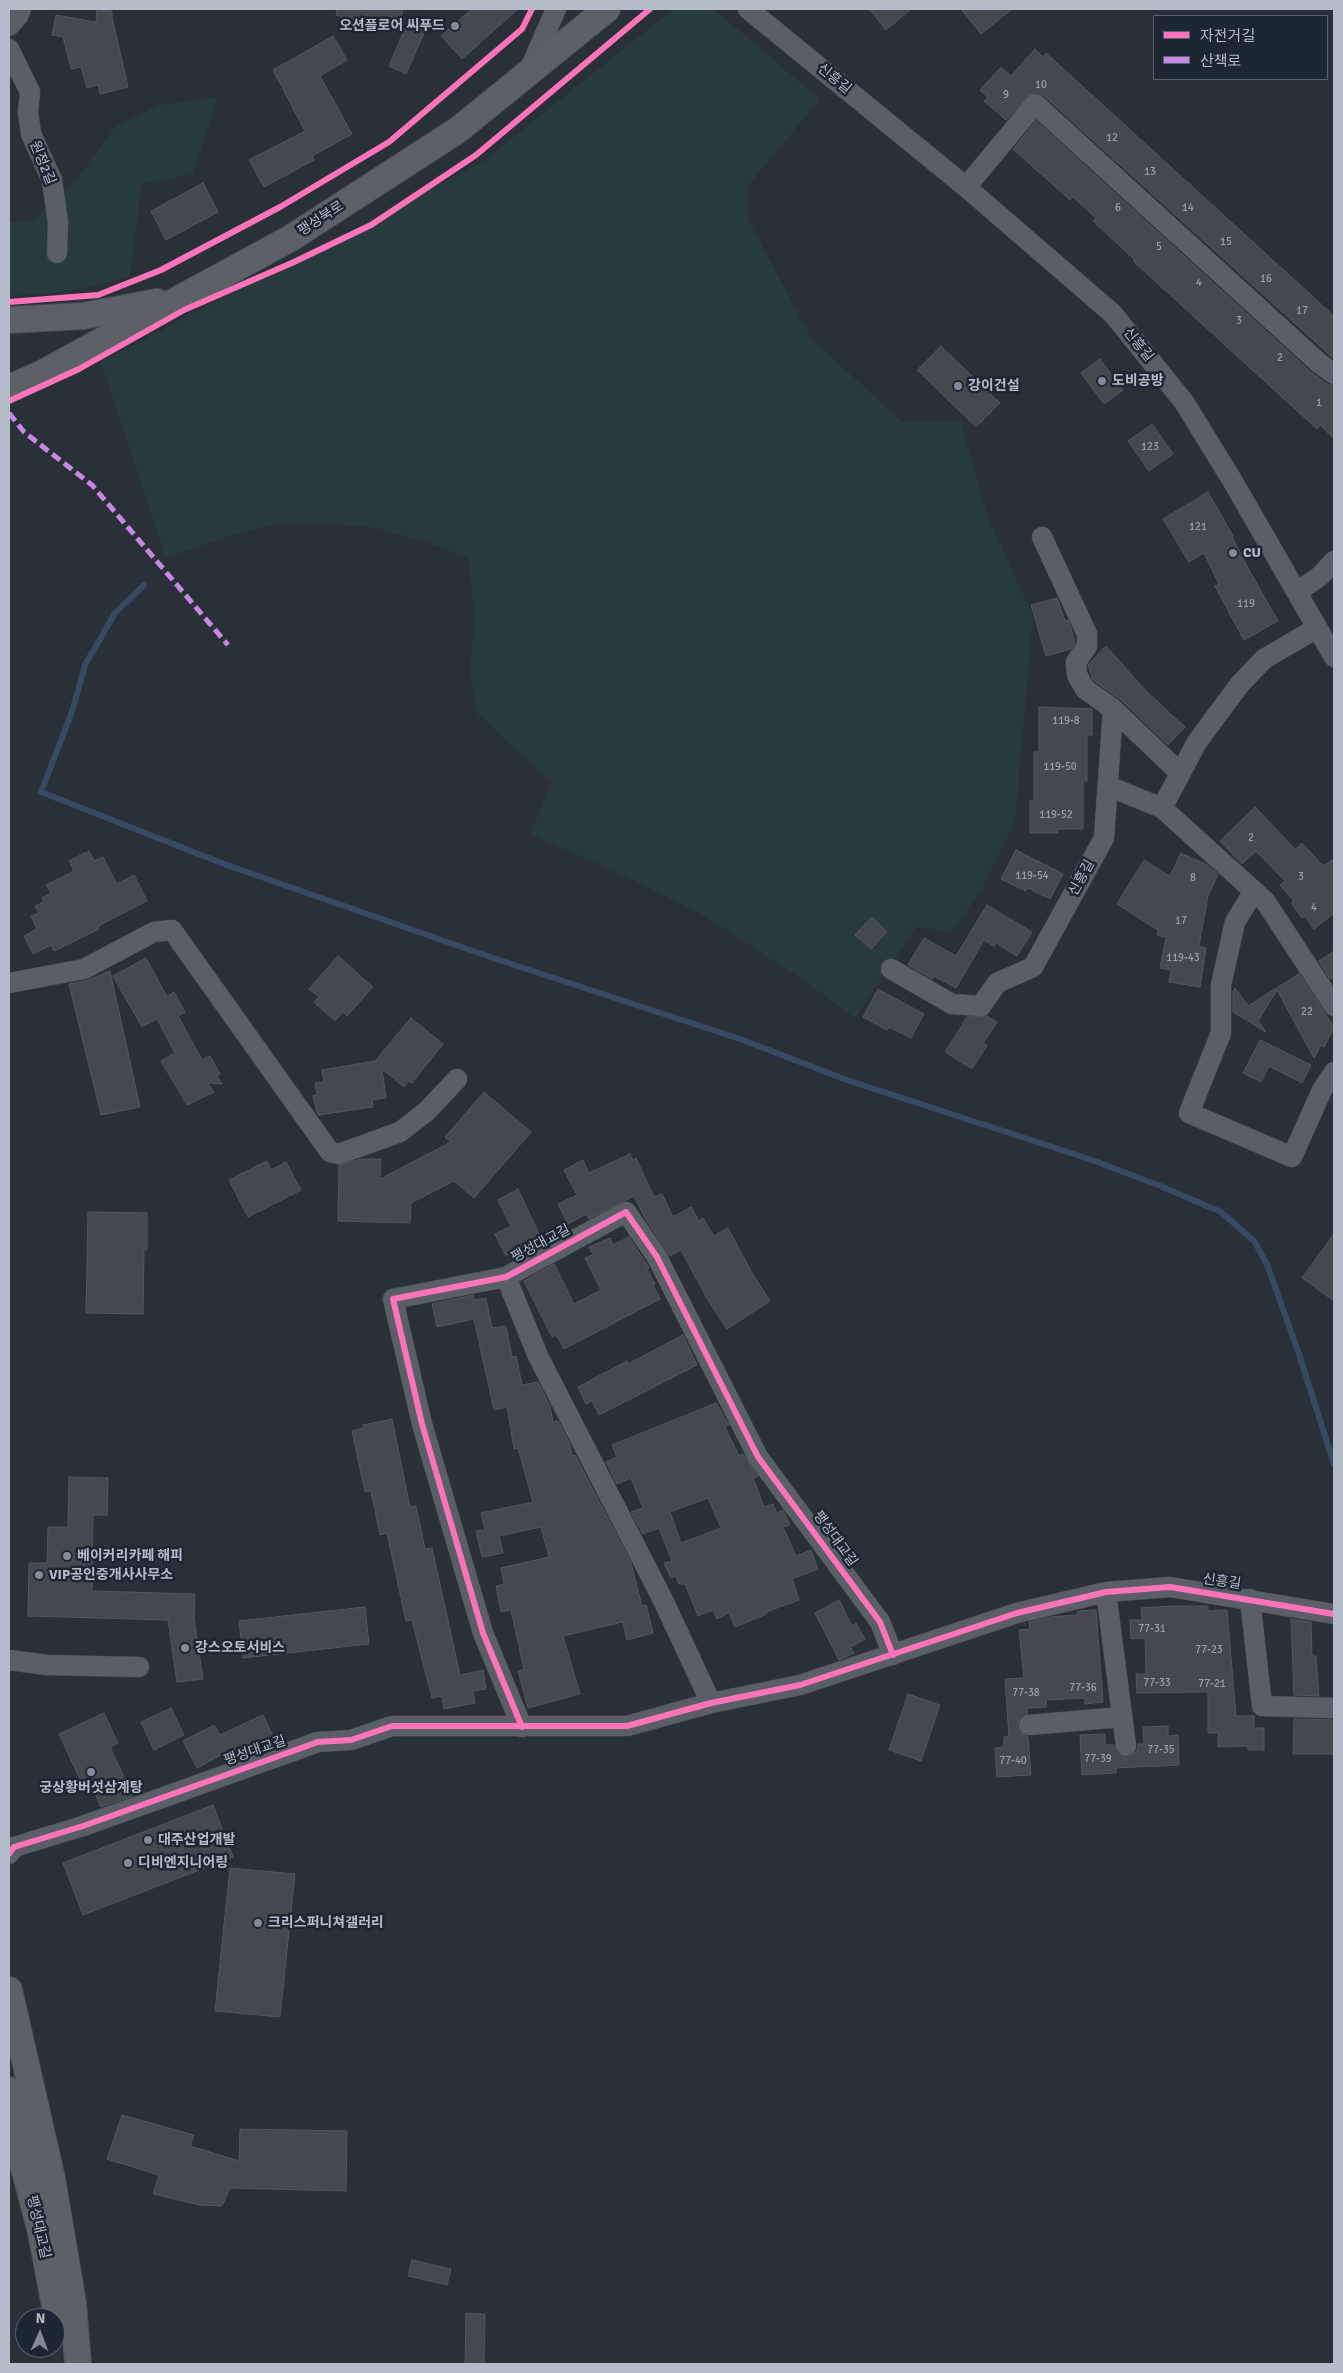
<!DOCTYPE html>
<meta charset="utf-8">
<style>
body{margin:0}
#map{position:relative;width:1343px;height:2373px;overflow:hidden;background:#2a3038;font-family:Signika,"Noto Sans KR",sans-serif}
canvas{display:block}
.frame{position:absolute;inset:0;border:10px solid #b4bcc9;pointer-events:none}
.legend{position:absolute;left:1153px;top:15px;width:175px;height:65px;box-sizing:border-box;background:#1d2633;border:1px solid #59626f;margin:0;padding:6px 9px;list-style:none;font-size:15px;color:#b4bcc9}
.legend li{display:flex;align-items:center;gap:10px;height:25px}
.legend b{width:25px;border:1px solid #59626f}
.north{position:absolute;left:15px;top:2308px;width:50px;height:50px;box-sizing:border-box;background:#1d2633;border:1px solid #59626f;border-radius:50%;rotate:2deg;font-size:14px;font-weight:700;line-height:20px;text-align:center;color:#b4bcc9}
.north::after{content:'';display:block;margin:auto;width:18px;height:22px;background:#848b96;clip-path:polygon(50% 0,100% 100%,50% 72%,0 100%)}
</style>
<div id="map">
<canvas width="1343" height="2373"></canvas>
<div class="frame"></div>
<ul class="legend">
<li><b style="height:6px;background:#fb73b8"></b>자전거길</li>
<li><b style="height:6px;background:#c787e3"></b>산책로</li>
</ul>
<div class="north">N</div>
</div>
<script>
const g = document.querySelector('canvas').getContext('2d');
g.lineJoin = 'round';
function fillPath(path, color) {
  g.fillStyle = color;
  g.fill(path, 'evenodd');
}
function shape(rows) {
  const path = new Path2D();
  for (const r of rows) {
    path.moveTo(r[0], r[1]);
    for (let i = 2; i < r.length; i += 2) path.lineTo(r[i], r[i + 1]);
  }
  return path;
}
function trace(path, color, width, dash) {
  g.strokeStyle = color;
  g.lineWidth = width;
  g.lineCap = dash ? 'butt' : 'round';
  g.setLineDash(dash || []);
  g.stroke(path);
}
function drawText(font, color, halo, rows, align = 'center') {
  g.font = font + ' Signika,"Noto Sans KR",sans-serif';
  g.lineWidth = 5;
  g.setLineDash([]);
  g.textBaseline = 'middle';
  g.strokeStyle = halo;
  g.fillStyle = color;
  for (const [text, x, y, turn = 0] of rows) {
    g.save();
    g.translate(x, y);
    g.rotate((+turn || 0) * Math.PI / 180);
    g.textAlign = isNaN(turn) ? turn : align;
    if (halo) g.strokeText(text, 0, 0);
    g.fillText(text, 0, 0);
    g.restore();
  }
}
const green = shape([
 [673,9,714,9,820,99,748,186,748,219,811,338,902,422,961,422,987,515,1033,616,1015,823,982,889,952,932,916,927,855,1018,803,980,705,916,631,879,530,834,551,782,477,713,470,670,474,620,469,558,423,541,371,527,317,523,269,525,236,534,166,558,101,362,485,160],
 [218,97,193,174,142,184,130,277,64,292,9,296,9,222,32,222,71,187,116,126,159,105]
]);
const stream = shape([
 [144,585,115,613,85,665,72,712,41,792,224,864,496,959,740,1039,847,1080,1089,1159,1158,1185,1221,1212,1255,1242,1268,1267,1299,1354,1334,1464]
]);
const building = shape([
 [337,9,403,9,398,30,336,15,337,9],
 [472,9,518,9,462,59,441,36,472,9],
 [869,9,911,9,886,30,869,9],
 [961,9,1012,9,981,34,961,9],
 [97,10,112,11,112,17,128,87,100,94,98,85,87,88,81,67,71,69,63,37,52,35,56,15,96,22,97,10],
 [407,24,425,31,406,74,389,66,407,24],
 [333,36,347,60,320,76,352,134,312,156,314,160,264,187,249,160,305,131,273,70,333,36],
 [1035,49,1043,57,1046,53,1334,316,1334,359,1043,95,1037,92,1031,93,1006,120,984,101,988,97,980,90,1001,67,1011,76,1035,49],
 [1036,121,1311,372,1327,384,1334,386,1334,439,1320,425,1317,429,1133,261,1135,260,1093,221,1096,218,1073,197,1070,200,1013,149,1036,121],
 [203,183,218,212,166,240,151,211,203,183],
 [941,346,1000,403,976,427,917,370,941,346],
 [1100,359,1123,390,1104,404,1081,373,1100,359],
 [1152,424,1173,454,1149,471,1128,441,1152,424],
 [1208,492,1233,536,1232,537,1248,568,1278,621,1244,640,1215,586,1219,584,1204,553,1189,562,1163,519,1208,492],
 [1057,598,1065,621,1068,620,1070,625,1075,643,1071,649,1046,656,1031,605,1057,598],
 [1106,646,1146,691,1185,727,1168,745,1121,700,1093,680,1088,665,1106,646],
 [1039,707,1092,709,1092,735,1087,735,1087,781,1083,781,1083,829,1058,829,1058,833,1030,833,1030,801,1034,801,1034,752,1039,752,1039,707],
 [1255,807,1295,849,1302,843,1323,866,1334,859,1334,913,1314,929,1305,916,1302,918,1291,903,1294,901,1280,885,1285,881,1256,851,1242,864,1220,841,1255,807],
 [1016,850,1063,874,1050,899,1028,888,1026,891,1001,879,1016,850],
 [89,851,94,861,103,857,117,884,134,875,147,901,98,926,99,929,54,951,51,945,33,954,24,936,37,929,31,916,39,913,35,906,44,902,42,898,51,893,46,885,74,871,69,861,89,851],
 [1181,853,1207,865,1218,874,1208,896,1199,946,1206,948,1200,987,1169,982,1171,970,1160,968,1166,937,1157,935,1158,930,1117,904,1144,860,1170,876,1181,853],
 [987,905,1032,932,1017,956,996,943,994,946,984,940,956,988,934,976,932,979,908,965,924,938,956,956,987,905],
 [872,917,887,932,871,949,855,935,872,917],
 [1334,951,1334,977,1330,979,1319,961,1334,951],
 [338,956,373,987,347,1016,343,1012,335,1021,314,1002,319,997,309,989,338,956],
 [146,958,167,997,174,992,185,1012,178,1016,202,1060,210,1056,220,1074,217,1076,222,1084,208,1083,214,1092,187,1105,161,1061,175,1053,157,1019,142,1027,113,976,146,958],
 [110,971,140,1107,101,1115,69,984,86,981,110,971],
 [1299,974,1334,1027,1324,1047,1321,1045,1314,1058,1277,990,1258,1021,1266,1032,1233,1012,1233,993,1235,988,1248,1006,1299,974],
 [878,989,924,1014,911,1038,889,1027,887,1030,863,1017,878,989],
 [987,1016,997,1022,983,1043,987,1045,972,1069,945,1052,967,1017,987,1016],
 [411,1018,443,1044,412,1083,409,1081,404,1087,382,1069,386,1098,372,1100,373,1107,318,1115,313,1096,317,1095,315,1083,324,1082,322,1070,375,1061,411,1018],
 [1260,1040,1311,1065,1302,1083,1269,1066,1261,1082,1243,1073,1260,1040],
 [484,1092,531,1132,474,1198,454,1181,411,1203,410,1223,338,1221,339,1165,361,1159,381,1159,380,1179,451,1142,445,1137,484,1092],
 [630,1154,633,1160,636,1158,654,1197,662,1194,673,1217,691,1207,699,1221,703,1218,714,1236,728,1228,752,1273,770,1301,727,1329,708,1300,681,1250,670,1256,646,1220,634,1196,589,1219,586,1214,568,1224,558,1204,577,1195,564,1170,583,1160,589,1173,630,1154],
 [267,1161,271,1170,286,1162,301,1190,248,1217,229,1180,267,1161],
 [518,1189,541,1238,506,1256,495,1234,511,1226,498,1200,518,1189],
 [88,1212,147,1213,147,1250,144,1250,143,1314,86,1313,88,1212],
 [1334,1234,1334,1301,1302,1278,1334,1234],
 [629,1237,649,1268,647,1269,655,1284,653,1285,660,1299,564,1349,556,1335,552,1337,524,1281,554,1264,574,1304,601,1290,585,1258,593,1255,589,1247,610,1238,613,1245,629,1237],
 [473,1295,474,1300,486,1298,492,1328,506,1326,512,1357,516,1356,522,1385,538,1382,550,1406,553,1422,558,1421,570,1444,572,1456,575,1455,631,1563,642,1606,646,1605,653,1633,627,1640,623,1622,563,1636,580,1694,528,1708,518,1671,524,1669,511,1610,501,1612,496,1586,504,1584,501,1568,549,1557,541,1527,499,1536,503,1553,482,1557,476,1531,485,1530,481,1513,533,1502,518,1448,514,1449,507,1407,494,1410,474,1319,437,1327,432,1304,473,1295],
 [683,1335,697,1365,599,1415,592,1401,586,1404,578,1387,627,1361,628,1364,683,1335],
 [716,1403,729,1425,725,1427,739,1456,743,1454,758,1476,753,1478,764,1507,773,1504,777,1513,783,1510,790,1525,783,1527,796,1556,811,1550,818,1569,792,1579,799,1600,766,1612,767,1614,735,1627,729,1613,717,1619,713,1610,698,1616,685,1584,679,1584,676,1576,671,1578,664,1563,672,1561,659,1528,643,1534,631,1512,643,1508,631,1478,617,1484,606,1462,617,1457,612,1445,716,1403],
 [708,1498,721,1528,681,1543,670,1512,708,1498],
 [392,1419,410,1507,416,1506,425,1549,432,1548,460,1675,483,1670,486,1689,473,1691,475,1703,444,1709,442,1696,432,1698,412,1620,406,1621,387,1533,380,1535,371,1491,365,1492,352,1431,364,1428,363,1425,392,1419],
 [69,1477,108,1478,107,1515,93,1515,92,1591,195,1594,194,1618,203,1679,177,1682,168,1620,28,1616,29,1563,47,1563,48,1527,68,1527,69,1477],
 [839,1600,852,1626,856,1623,865,1639,850,1647,854,1653,839,1660,815,1613,839,1600],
 [1172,1606,1208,1606,1208,1611,1227,1610,1236,1716,1254,1716,1254,1728,1264,1728,1264,1750,1248,1750,1248,1746,1218,1747,1218,1733,1208,1733,1208,1692,1137,1693,1136,1674,1146,1674,1145,1638,1131,1639,1130,1620,1142,1620,1141,1608,1172,1606],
 [365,1607,369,1644,243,1658,239,1621,365,1607],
 [1096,1610,1103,1702,1085,1704,1085,1698,1046,1700,1047,1707,1027,1708,1027,1714,1019,1720,1017,1726,1020,1732,1028,1737,1031,1775,997,1777,995,1748,1004,1747,1004,1737,1009,1736,1005,1679,1024,1678,1019,1630,1030,1629,1029,1622,1050,1617,1077,1615,1078,1611,1096,1610],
 [1291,1619,1311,1622,1312,1656,1316,1656,1319,1696,1294,1695,1291,1619],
 [908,1694,940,1705,921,1761,889,1750,908,1694],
 [171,1708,184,1735,154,1750,141,1722,171,1708],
 [104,1713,118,1743,110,1747,133,1796,101,1807,91,1785,84,1788,59,1734,104,1713],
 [263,1715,273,1736,254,1745,257,1750,238,1758,234,1748,197,1768,183,1741,214,1725,220,1735,263,1715],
 [1294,1719,1334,1720,1334,1754,1293,1754,1294,1719],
 [1168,1726,1168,1736,1178,1735,1179,1765,1116,1768,1116,1773,1082,1775,1080,1735,1105,1734,1105,1745,1114,1745,1117,1754,1127,1758,1137,1751,1138,1744,1144,1744,1143,1727,1168,1726],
 [213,1805,233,1857,83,1915,63,1863,213,1805],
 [230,1868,295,1874,280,2017,215,2011,230,1868],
 [122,2115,194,2135,190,2146,239,2161,240,2129,347,2131,346,2191,230,2188,222,2206,199,2205,153,2194,159,2175,107,2159,122,2115],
 [412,2260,451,2269,447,2285,408,2276,412,2260],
 [466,2313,485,2314,484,2364,465,2363,466,2313]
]);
const minor = shape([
 [748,9,966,187,1113,314,1184,402,1232,480,1334,657],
 [9,26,18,16,21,9],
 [9,49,30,92,28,112,31,134,52,180,58,223,57,253],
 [529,71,556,9],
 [966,187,1035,104,1319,363,1334,374],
 [1042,537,1087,634,1087,646,1076,662,1077,675,1085,689,1113,709],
 [1297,592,1320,576,1334,561],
 [1108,786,1162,808,1265,901,1334,1006],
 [1162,808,1197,742,1240,684,1264,659,1317,628],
 [1254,891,1235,922,1221,985,1221,1033,1189,1113,1292,1157,1322,1090,1334,1072],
 [891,969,952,1004,981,1006,997,983,1033,967,1104,838,1113,709,1180,773],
 [9,983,84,969,154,932,172,930,330,1152,339,1154,400,1132,427,1111,457,1079],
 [506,1277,538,1356,663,1600,711,1703],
 [1106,1592,1126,1746],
 [1250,1599,1262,1706,1334,1708],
 [9,1660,47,1665,139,1667],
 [1029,1725,1122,1717],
 [522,1727,483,1633,422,1424,393,1299,506,1277,626,1212,657,1257,758,1457,880,1622,893,1655],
 [9,1854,14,1847,83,1826,318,1742,351,1740,392,1726,627,1726,711,1703,800,1685,1017,1613,1106,1592,1170,1587,1334,1614]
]);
const major = shape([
 [9,320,83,316,157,302],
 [9,388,41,374,291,238,458,130,607,9],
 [9,1990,52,2179,73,2303,78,2364],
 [9,2090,14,2130,41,2232,57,2317]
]);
const quiet = shape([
 [9,413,24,432,92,485,228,645]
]);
const cycleway = shape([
 [9,302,98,295,161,270,280,207,389,142,522,29,532,9],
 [9,401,79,369,184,310,294,262,371,225,476,155,650,9],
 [522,1727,483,1633,422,1424,393,1299,506,1277,626,1212,657,1257,758,1457,880,1622,893,1655],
 [9,1854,14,1847,83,1826,318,1742,351,1740,392,1726,627,1726,711,1703,800,1685,1017,1613,1106,1592,1170,1587,1334,1614]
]);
const markers = [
 [455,26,5,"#848b96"],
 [1102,381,5,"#848b96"],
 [958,386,5,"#848b96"],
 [1233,553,5,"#848b96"],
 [67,1556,5,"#848b96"],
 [39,1575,5,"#848b96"],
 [185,1648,5,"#848b96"],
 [91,1772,5,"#848b96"],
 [148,1840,5,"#848b96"],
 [128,1863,5,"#848b96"],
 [258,1923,5,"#848b96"]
];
const numberNames = [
 ["10",1041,85],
 ["9",1006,95],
 ["12",1112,138],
 ["13",1150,172],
 ["6",1118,208],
 ["14",1188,208],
 ["15",1226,242],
 ["5",1159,247],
 ["16",1266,279],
 ["4",1199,283],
 ["17",1302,311],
 ["3",1239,321],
 ["2",1280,358],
 ["1",1319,403],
 ["123",1150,447],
 ["121",1198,527],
 ["119",1246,604],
 ["119-8",1066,721],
 ["119-50",1060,767],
 ["119-52",1056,815],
 ["2",1251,838],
 ["119-54",1032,876],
 ["3",1301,877],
 ["8",1193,878],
 ["4",1314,908],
 ["17",1181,921],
 ["119-43",1183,958],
 ["22",1307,1012],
 ["77-31",1152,1629],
 ["77-23",1209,1650],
 ["77-33",1157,1683],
 ["77-21",1212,1684],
 ["77-36",1083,1688],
 ["77-38",1026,1693],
 ["77-35",1161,1750],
 ["77-39",1098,1759],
 ["77-40",1013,1761]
];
const poiNames = [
 ["오션플로어 씨푸드",445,26,"right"],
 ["도비공방",1112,381],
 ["강이건설",968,386],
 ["CU",1243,553],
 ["베이커리카페 해피",77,1556],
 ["VIP공인중개사사무소",49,1575],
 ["강스오토서비스",195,1648],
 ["궁상황버섯삼계탕",91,1788,"center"],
 ["대주산업개발",158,1840],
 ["디비엔지니어링",138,1863],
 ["크리스퍼니쳐갤러리",268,1923]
];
const streetNames = [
 ["신흥길",834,79,39],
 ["원정2길",42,163,68],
 ["팽성북로",321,219,-33],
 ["신흥길",1138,345,51],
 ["신흥길",1082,878,-61],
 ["팽성대교길",541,1244,-28],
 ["팽성대교길",835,1539,54],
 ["신흥길",1222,1582,8],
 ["팽성대교길",255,1751,-19],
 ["팽성대교길",38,2227,77]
];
fillPath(green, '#273a3e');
trace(stream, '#384963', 6);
fillPath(building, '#444950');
trace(building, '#52575f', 1);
trace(minor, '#484c53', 21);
trace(major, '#484c55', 28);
trace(minor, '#5a5e66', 20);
trace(major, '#5c6168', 26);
trace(quiet, '#c787e3', 5, [10, 5]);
trace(cycleway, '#fb73b8', 6);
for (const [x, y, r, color] of markers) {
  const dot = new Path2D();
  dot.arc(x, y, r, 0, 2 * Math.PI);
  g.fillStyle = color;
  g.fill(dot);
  trace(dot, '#1d2633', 2);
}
drawText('11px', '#989fab', null, numberNames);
drawText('bold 14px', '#b4bcc9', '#1d2633', poiNames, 'left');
drawText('14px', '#b4bcc9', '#1d2633', streetNames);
</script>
